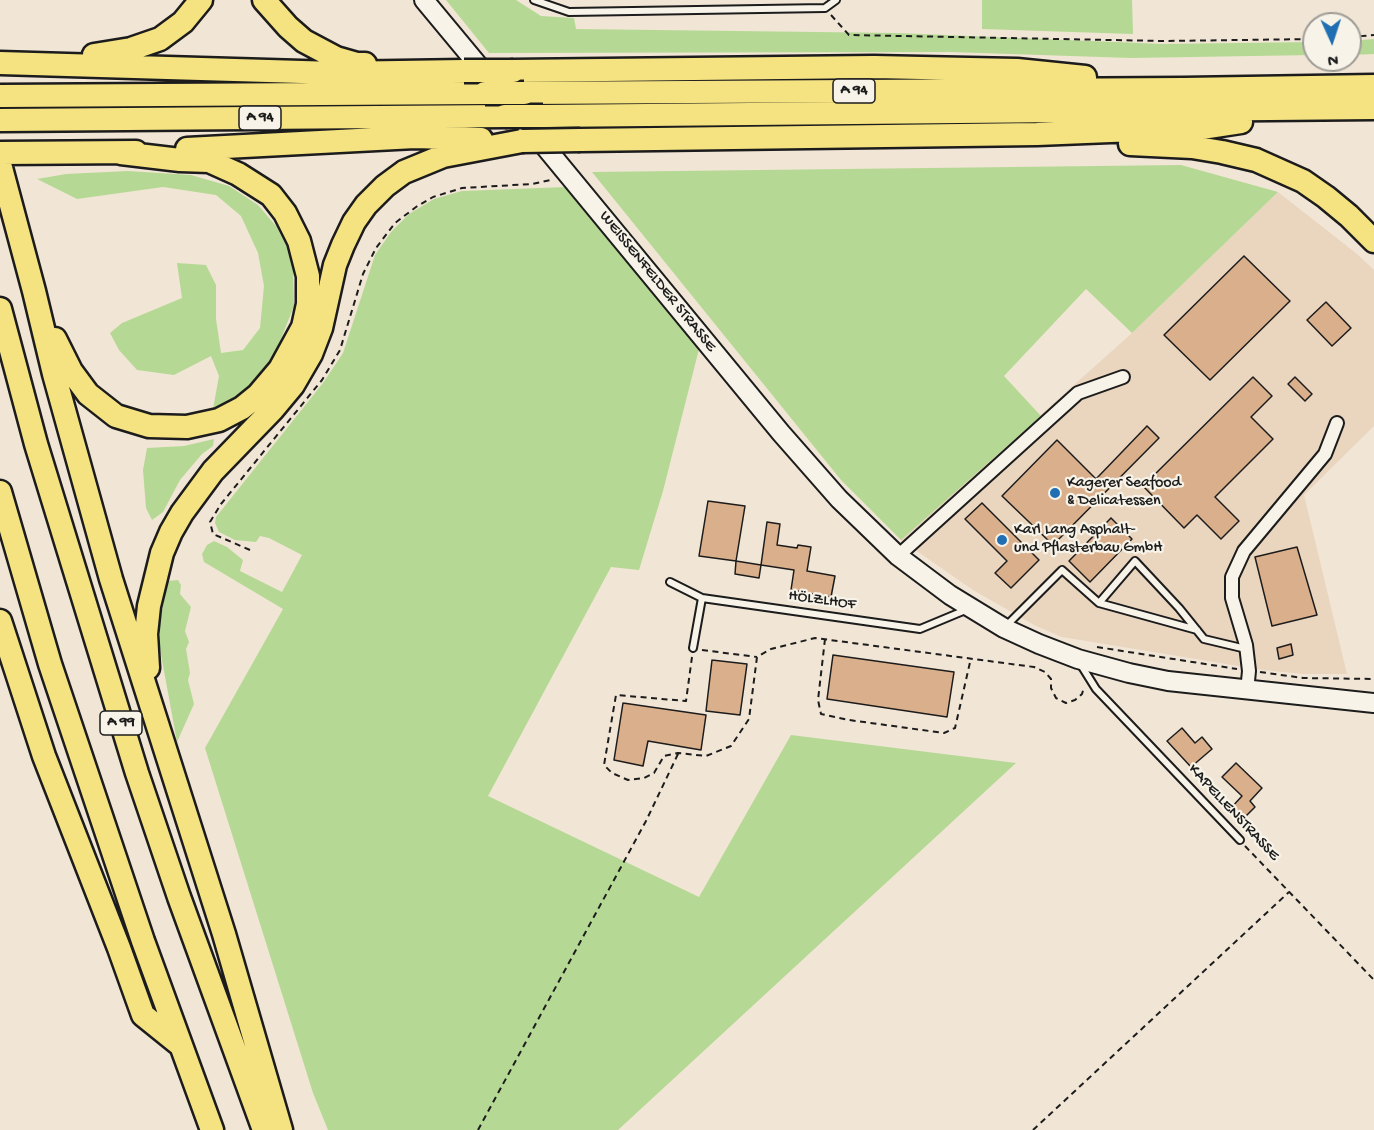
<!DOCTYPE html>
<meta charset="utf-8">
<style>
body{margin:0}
#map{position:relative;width:1374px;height:1130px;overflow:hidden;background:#f1e5d5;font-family:"Gochi Hand",sans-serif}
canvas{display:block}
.north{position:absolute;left:1302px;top:12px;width:60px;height:60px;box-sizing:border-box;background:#f7f3e8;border:2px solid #9f9d96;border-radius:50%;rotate:177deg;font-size:16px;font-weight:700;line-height:24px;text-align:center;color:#1c1c1c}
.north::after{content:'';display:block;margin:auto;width:21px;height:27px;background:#1f6fb2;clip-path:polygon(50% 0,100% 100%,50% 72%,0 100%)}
</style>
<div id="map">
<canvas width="1374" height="1130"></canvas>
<div class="north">N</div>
</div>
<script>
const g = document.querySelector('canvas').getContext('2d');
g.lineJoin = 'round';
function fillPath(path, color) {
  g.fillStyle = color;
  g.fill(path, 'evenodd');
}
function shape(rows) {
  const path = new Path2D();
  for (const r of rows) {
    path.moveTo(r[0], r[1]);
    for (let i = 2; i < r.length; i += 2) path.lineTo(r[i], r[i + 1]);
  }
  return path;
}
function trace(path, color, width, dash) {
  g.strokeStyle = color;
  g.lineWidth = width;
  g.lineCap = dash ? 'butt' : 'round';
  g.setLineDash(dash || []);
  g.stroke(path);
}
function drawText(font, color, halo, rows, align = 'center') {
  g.font = font + ' "Gochi Hand",sans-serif';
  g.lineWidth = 4.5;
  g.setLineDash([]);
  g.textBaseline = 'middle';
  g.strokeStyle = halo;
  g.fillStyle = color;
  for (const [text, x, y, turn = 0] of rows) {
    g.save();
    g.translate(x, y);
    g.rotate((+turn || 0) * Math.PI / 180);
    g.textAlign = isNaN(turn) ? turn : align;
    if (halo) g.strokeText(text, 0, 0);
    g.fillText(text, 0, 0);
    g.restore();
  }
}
const built = shape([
 [1278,192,1357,254,1374,270,1374,426,1304,495,1347,674,1303,674,1263,670,1062,637,1036,626,973,590,901,540,1132,333]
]);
const green = shape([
 [446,0,516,0,541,16,574,18,576,29,897,33,1163,44,1314,42,1314,55,1131,58,950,52,489,53],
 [982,0,1132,0,1133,34,982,29],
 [1374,39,1374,54,1350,55,1350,41],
 [1181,165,1278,192,1132,333,1086,289,1004,376,1041,416,901,540,841,480,592,172],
 [128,171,191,175,229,186,258,205,276,226,288,249,293,268,294,306,271,364,242,397,213,409,219,376,211,356,174,375,137,370,119,350,110,333,122,323,182,298,177,263,206,265,216,285,216,319,221,353,243,350,260,328,264,286,258,253,241,216,216,195,163,187,77,199,37,179,66,174],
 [566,187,699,349,663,491,639,570,611,567,488,796,699,897,791,735,1016,763,618,1130,328,1130,313,1093,205,748,283,609,204,562,202,554,207,545,214,541,227,547,243,560,240,571,282,592,302,555,269,538,260,536,256,542,235,540,219,532,215,523,216,517,323,383,343,353,375,255,391,232,409,214,434,199,462,191],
 [214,439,213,446,202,454,180,480,163,512,152,520,146,508,143,470,147,448,184,446],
 [178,580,181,585,180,594,191,607,185,631,189,642,186,649,190,673,188,680,194,704,177,742,160,649,160,621,168,581]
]);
const building = shape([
 [1244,256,1290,301,1210,380,1164,335,1244,256],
 [1326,302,1351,328,1332,346,1307,320,1326,302],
 [1253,377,1272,396,1251,417,1273,439,1215,497,1239,521,1221,539,1197,515,1184,528,1143,486,1253,377],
 [1295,377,1312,394,1305,401,1288,384,1295,377],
 [1147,426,1159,438,1053,545,1002,496,1057,440,1096,479,1147,426],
 [708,501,745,506,736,561,699,556,708,501],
 [982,503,1039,560,1011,588,995,573,1007,561,965,519,982,503],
 [1111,518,1132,539,1090,582,1069,561,1111,518],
 [767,522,780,524,777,545,797,548,798,545,811,547,807,571,835,576,831,597,791,590,794,570,761,565,767,522],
 [1297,547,1317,615,1272,626,1255,557,1297,547],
 [736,561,761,565,759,578,735,574,736,561],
 [1291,644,1293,655,1279,659,1277,648,1291,644],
 [833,655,954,672,947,717,827,699,833,655],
 [712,660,747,664,740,715,706,711,712,660],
 [623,703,706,715,701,750,648,741,643,766,614,760,623,703],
 [1182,728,1195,743,1202,737,1212,749,1191,767,1167,741,1182,728],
 [1236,763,1262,788,1250,801,1255,807,1243,819,1231,808,1242,796,1222,777,1236,763]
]);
const path = shape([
 [831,15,849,35,1164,41,1314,39],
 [1350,37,1374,35],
 [250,550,213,534,210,522,221,504,322,380,340,350,363,274,376,248,395,223,416,207,433,197,462,188,532,184,551,180],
 [825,639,818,700,821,714,849,720,944,733,955,728,971,658],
 [1097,647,1237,669],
 [702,650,757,657],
 [692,657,686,701,616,695,604,765,612,773,628,780,644,778,654,773,664,756,678,753,706,756,731,746,749,719,757,657,771,649,815,638,1034,667,1045,672,1051,679,1051,688,1056,698,1066,703,1075,700,1082,694,1084,687],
 [1260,672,1303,678,1374,679],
 [1245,846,1374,980],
 [478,1130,646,821,678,754],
 [1033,1130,1289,892]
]);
const lane = shape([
 [534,0,569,12,825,8,836,0],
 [670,582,702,598,920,629,968,609],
 [1007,625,1062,570,1099,603],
 [1197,630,1099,603,1135,561,1179,608,1204,639,1246,649],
 [693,648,702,598],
 [1081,665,1096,689,1240,840]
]);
const street = shape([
 [898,556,1078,393,1123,377],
 [1247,691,1249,671,1246,645,1232,598,1232,577,1244,551,1325,454,1337,423]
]);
const secondary = shape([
 [424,0,488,77],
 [513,108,781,433,839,499,898,556,950,595,1004,628,1039,644,1078,659,1129,673,1168,681,1374,703]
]);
const highway = shape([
 [264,0,288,27,304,41,336,58,357,64,365,64],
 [94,55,131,49,160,39,183,22,201,0],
 [0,63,335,73,464,71],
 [513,71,874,67,1017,70,1085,77],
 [524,93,1184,89,1374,86],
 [0,96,485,93],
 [543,116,1374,108],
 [0,120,505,116],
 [580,140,1037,134,1208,127,1241,122],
 [1130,144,1192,147,1222,152,1256,160,1303,181,1326,197,1349,216,1374,241],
 [187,149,415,137,481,139],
 [0,153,136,152],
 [0,164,34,291,54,374,111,579,224,934,281,1130],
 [0,309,36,444,137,773,179,897,264,1130],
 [55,339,71,371,88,394,116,416,149,426,187,427,219,420,242,408,258,395,280,369,303,327,308,304,308,276,299,241,285,213,271,195,238,174,209,161,180,160,121,153],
 [0,492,50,664,143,941,212,1130],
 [0,621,44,756,119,948,143,1015,179,1044],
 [148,668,146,634,149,606,162,553,171,532,182,513,213,471,273,409,293,385,311,354,321,328,335,265,343,245,354,222,366,205,385,186,404,172,443,156,522,141]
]);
const highwayBridge = shape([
 [464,71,513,71],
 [485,93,524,93],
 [505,116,543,116],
 [522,141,580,140]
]);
const markers = [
 [1055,493,6,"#1f6fb2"],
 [1002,540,6,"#1f6fb2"]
];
const shields = [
 [854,91,42],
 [260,118,42],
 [121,723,42]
];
const shieldNames = [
 ["A 94",854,91],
 ["A 94",260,118],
 ["A 99",121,723]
];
const streetNames = [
 ["WEISSENFELDER STRASSE",657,282,51],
 ["HÖLZLHOF",822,601,8],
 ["KAPELLENSTRASSE",1233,813,47]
];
const poiNames = [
 ["Kagerer Seafood",1067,484],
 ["& Delicatessen",1067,502],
 ["Karl Lang Asphalt-",1014,531],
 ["und Pflasterbau GmbH",1014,549]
];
fillPath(built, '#ead5bf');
fillPath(green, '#b5d994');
fillPath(building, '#daaf8b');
trace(building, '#1c1c1c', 1.5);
trace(lane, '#1c1c1c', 10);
trace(street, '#1c1c1c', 16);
trace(secondary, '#1c1c1c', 22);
trace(highway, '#1c1c1c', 27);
trace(path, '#1c1c1c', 2, [6, 4.5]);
trace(lane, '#f7f3e8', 6);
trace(street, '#f7f3e8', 12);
trace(secondary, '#f7f3e8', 18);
trace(highway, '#f5e382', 22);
trace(highwayBridge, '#1c1c1c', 27, []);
trace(highwayBridge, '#f5e382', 22);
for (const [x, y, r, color] of markers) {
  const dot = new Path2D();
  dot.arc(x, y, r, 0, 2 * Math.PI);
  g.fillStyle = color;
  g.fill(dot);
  trace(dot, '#f7f3e8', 2);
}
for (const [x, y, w] of shields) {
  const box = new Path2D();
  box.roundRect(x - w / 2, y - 12, w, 24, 4.5);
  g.fillStyle = '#f7f3e8';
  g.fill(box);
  trace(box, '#1c1c1c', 1.5);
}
drawText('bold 15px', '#1c1c1c', null, shieldNames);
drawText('16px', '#1c1c1c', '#f7f3e8', streetNames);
drawText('16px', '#1c1c1c', '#f7f3e8', poiNames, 'left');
</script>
